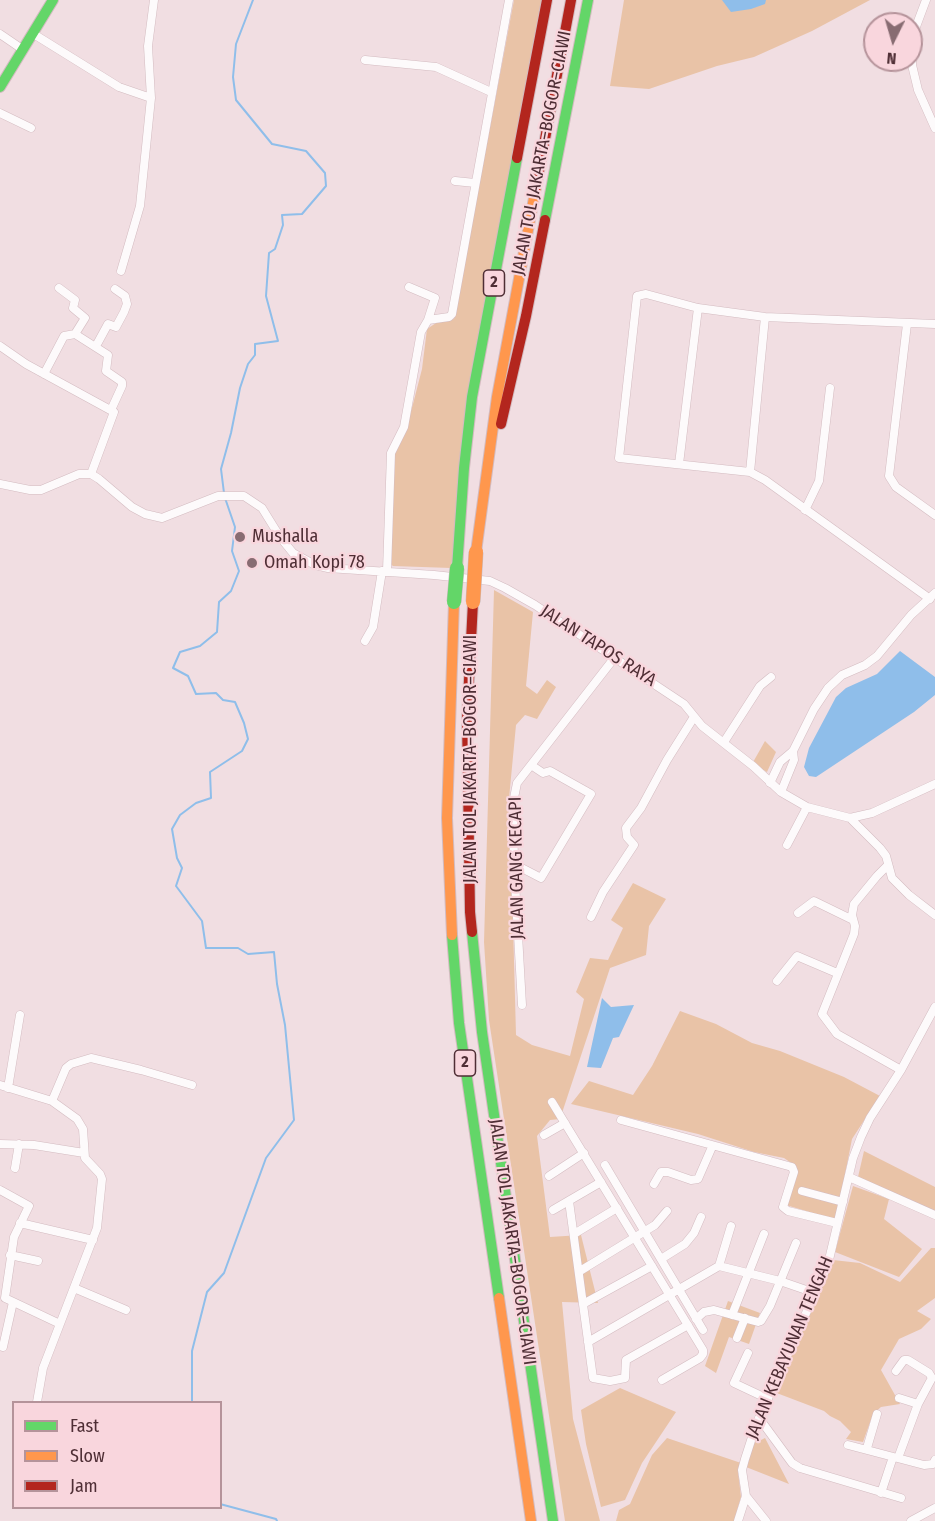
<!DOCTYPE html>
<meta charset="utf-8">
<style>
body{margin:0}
#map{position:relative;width:935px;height:1521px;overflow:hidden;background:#f1dee2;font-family:"Fira Sans Condensed",sans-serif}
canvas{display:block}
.legend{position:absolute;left:12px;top:1401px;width:210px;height:108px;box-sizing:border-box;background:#f9d6dd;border:2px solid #b5939a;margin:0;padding:8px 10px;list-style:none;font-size:18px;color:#4f2e35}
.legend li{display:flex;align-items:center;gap:12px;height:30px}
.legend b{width:30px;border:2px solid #b5939a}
.north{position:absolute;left:863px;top:12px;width:60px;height:60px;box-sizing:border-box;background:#f9d6dd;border:2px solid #b5939a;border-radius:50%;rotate:185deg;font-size:16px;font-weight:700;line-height:24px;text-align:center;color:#4f2e35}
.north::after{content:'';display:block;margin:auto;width:21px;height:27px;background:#886c72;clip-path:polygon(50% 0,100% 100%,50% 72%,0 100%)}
</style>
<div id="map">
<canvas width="935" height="1521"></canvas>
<ul class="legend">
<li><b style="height:8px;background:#63d668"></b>Fast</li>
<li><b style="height:8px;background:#ff974d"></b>Slow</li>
<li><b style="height:8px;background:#b3261e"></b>Jam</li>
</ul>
<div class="north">N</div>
</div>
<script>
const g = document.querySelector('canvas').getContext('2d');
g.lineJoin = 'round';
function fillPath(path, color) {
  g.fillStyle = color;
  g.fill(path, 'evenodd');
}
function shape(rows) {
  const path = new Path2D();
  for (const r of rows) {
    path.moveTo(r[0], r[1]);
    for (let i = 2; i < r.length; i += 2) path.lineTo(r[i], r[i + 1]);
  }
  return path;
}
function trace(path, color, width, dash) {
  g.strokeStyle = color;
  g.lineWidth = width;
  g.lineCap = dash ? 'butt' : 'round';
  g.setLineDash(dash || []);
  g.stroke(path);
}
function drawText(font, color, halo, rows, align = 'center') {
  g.font = font + ' "Fira Sans Condensed",sans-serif';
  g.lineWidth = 4.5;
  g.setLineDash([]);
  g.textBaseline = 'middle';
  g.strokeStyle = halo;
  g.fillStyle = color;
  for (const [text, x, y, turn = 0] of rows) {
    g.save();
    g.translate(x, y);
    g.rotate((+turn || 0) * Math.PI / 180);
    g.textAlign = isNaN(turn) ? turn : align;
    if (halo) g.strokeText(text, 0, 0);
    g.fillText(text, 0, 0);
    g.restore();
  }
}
const green = shape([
 [514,0,547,0,472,397,451,568,393,566,389,563,392,457,405,431,413,404,422,369,427,329,439,321,454,319],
 [624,0,870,0,812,31,754,57,717,66,649,89,610,86],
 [494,590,533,612,526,686,537,694,547,680,556,687,537,719,525,715,516,725,508,809,510,813,516,1035,532,1045,570,1056,584,999,576,992,590,958,608,960,623,928,611,920,633,883,666,899,649,926,646,955,610,968,560,1119,550,1120,537,1136,550,1237,581,1235,598,1303,562,1302,573,1419,600,1521,565,1521,489,1020,484,942],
 [765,741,776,752,767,772,752,764],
 [680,1011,716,1024,752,1043,780,1051,844,1077,880,1096,852,1139,836,1220,786,1205,797,1167,784,1158,754,1152,698,1134,571,1104,589,1081,633,1095,652,1066],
 [864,1151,935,1187,935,1211,858,1177],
 [853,1186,889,1199,884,1219,922,1249,899,1277,835,1252],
 [931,1248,935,1248,935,1298,917,1311,931,1319,921,1329,899,1339,881,1370,900,1404,881,1407,873,1414,863,1442,846,1439,851,1432,840,1421,830,1416,824,1411,774,1392,833,1260,860,1263,900,1282],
 [728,1301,760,1313,749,1344,729,1337,716,1373,705,1366],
 [620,1388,676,1412,642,1463,625,1500,601,1507,586,1444,581,1410],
 [756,1432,761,1440,765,1438,789,1484,746,1467],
 [667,1438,741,1463,738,1471,741,1497,734,1521,616,1521,619,1510,630,1504,652,1455]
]);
const water = shape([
 [722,0,766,0,765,4,751,9,731,12],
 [900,651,935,677,935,695,914,712,816,777,809,776,804,767,809,748,836,697,846,688,877,674],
 [602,998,611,1007,634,1005,619,1037,613,1038,601,1068,587,1067]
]);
const stream = shape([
 [224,493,221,469,231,433,240,388,248,364,255,355,255,344,278,341,266,296,269,253,275,249,283,225,282,215,302,214,326,186,325,173,306,151,272,144,236,100,233,77,236,44,253,0],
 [192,1402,192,1351,207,1292,224,1273,266,1158,294,1120,285,1025,277,984,274,952,248,954,238,948,206,948,202,921,176,886,182,868,177,858,172,829,180,815,196,803,211,798,210,772,242,751,248,739,244,723,235,702,223,700,216,693,196,694,188,676,173,668,180,652,200,646,217,632,219,602,231,591,239,571,232,551,235,527,225,498],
 [220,1504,276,1519,277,1521]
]);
const street = shape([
 [926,0,914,32,912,65,918,90,935,128],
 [32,33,119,87,151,98,140,206,121,271],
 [0,34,22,49],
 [365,60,436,67,491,92],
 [151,98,148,46,154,0],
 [0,113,31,128],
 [455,181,475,183],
 [409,287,435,298,428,320],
 [907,324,889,476,896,487,935,515],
 [75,334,108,355,106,371,122,382,122,386,111,410],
 [0,346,26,364,114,412,91,474],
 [96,346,108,324,116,327,124,312,127,304,125,296,115,289],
 [44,374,64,336,75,334,85,318,73,308,75,300,59,288],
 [679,464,698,308],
 [750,472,765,317],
 [0,484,30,490,41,490,79,474,91,474,99,479,132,507,145,514,162,518,218,496,244,496,262,508,280,537,293,553,315,565,328,568,434,575,490,581,505,588,535,605,684,704,702,726,753,766,781,792,807,807,850,818,872,813,935,784],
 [805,510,819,481,830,388],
 [387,571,391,453,404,427,421,332,428,320,449,317,452,314,509,0],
 [930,599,765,480,750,472,619,458,637,296,646,294,698,308,765,317,935,324],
 [365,641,373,627,382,571],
 [724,742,760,686,771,677],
 [770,783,780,762,793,751,814,709,828,688,842,675,865,665,877,656,911,615,935,593],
 [781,792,794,760,793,751],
 [850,818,880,848,886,856,892,878,909,895,935,915],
 [787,845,807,807],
 [514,864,541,878,591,794,550,771,543,773,531,765],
 [888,865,877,876,854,904,852,915,855,926,854,934,822,1014,837,1034,901,1070],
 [798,913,814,901,853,920],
 [591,917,603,892,634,845,627,837,626,828,641,808,667,760,694,717],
 [777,981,797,956,837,973],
 [522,1005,514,864,513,803,517,783,615,657],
 [0,1085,52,1101,77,1119,83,1129,85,1158,100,1174,102,1179,97,1228,43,1368,37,1402],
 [8,1088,20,1015],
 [52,1101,66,1068,71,1064,91,1058,141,1070,192,1085],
 [552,1102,703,1350,703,1354,700,1358,662,1380],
 [621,1120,792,1167,794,1172,783,1207,788,1211,837,1223],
 [544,1135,565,1123],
 [0,1144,34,1145,84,1153],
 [605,1165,703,1330],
 [15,1168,19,1144],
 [549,1176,584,1153],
 [849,1177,935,1215],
 [654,1184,661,1172,668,1172,691,1180,698,1179,712,1147],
 [0,1190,29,1206,14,1237,5,1298,60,1324],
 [802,1191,843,1202],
 [569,1201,593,1378,610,1381,625,1378,626,1360,688,1325],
 [553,1210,601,1182],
 [20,1223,93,1240],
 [574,1234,617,1208],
 [10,1255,38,1261],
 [661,1259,685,1244,694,1233,701,1217],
 [719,1266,731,1226],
 [580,1271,655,1225,667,1211],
 [74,1288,126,1310],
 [583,1304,652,1266],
 [732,1315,764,1234],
 [696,1319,704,1312,714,1310,758,1322,761,1321,770,1306,796,1243],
 [737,1338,745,1318],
 [588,1342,719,1266,780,1281,815,1293],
 [3,1347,13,1302],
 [748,1353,734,1383,768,1399],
 [896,1371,904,1360,908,1360,929,1373,932,1378,918,1404,898,1458],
 [899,1398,918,1404],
 [759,1418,792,1463,800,1468,901,1498],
 [848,1445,924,1465,933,1464,935,1460],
 [867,1448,877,1414],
 [881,1493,893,1457],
 [746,1496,766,1521],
 [738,1521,746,1496,742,1470,745,1459,756,1425,828,1264,853,1158,861,1137,870,1118,901,1070,935,1007],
 [911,1521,935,1508]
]);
const fast = shape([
 [0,87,53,0],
 [545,220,588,0],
 [457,568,464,468,472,397,517,158],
 [472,932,482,1032,553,1521],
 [452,935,459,1023,499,1298]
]);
const slow = shape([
 [476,552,497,397,536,187],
 [452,935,447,818,454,602],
 [499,1298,531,1521]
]);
const jam = shape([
 [517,158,547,0],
 [536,187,571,0],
 [501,424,526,316,545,220],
 [472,932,470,912,467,719,473,602]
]);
const fastBridge = shape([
 [454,602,457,568]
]);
const slowBridge = shape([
 [473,602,476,552]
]);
const markers = [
 [240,537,6,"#886c72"],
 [252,563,6,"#886c72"]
];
const shields = [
 [494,283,21],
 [465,1063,21]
];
const shieldNames = [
 ["2",494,283],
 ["2",465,1063]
];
const streetNames = [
 ["JALAN TOL JAKARTA–BOGOR–CIAWI",542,153,-79],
 ["JALAN TAPOS RAYA",598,646,33],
 ["JALAN TOL JAKARTA–BOGOR–CIAWI",471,759,-90],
 ["JALAN GANG KECAPI",517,868,-91],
 ["JALAN TOL JAKARTA–BOGOR–CIAWI",512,1242,82],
 ["JALAN KEBAYUNAN TENGAH",790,1348,-67]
];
const poiNames = [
 ["Mushalla",252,537],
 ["Omah Kopi 78",264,563]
];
fillPath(green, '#e9c3a7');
fillPath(water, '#8fbeea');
trace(stream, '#8fbeea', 2);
trace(street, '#d3bbc0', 9);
trace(fast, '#d3bbc0', 12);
trace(slow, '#d3bbc0', 12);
trace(jam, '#d3bbc0', 12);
trace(street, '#fdfafb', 8);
trace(fast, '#63d668', 10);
trace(slow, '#ff974d', 10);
trace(jam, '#b3261e', 10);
trace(fastBridge, '#c9babd', 15, []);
trace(slowBridge, '#c9babd', 15, []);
trace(fastBridge, '#63d668', 14);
trace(slowBridge, '#ff974d', 14);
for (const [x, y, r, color] of markers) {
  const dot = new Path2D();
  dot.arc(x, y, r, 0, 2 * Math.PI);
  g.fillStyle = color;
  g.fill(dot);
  trace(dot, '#f9d6dd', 2);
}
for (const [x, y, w] of shields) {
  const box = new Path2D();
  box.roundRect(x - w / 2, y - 13, w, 26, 4.5);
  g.fillStyle = '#f9d6dd';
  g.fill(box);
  trace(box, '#4f2e35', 1.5);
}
drawText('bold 16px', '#4f2e35', null, shieldNames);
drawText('18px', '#4f2e35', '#f9d6dd', streetNames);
drawText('18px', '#4f2e35', '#f9d6dd', poiNames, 'left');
</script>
